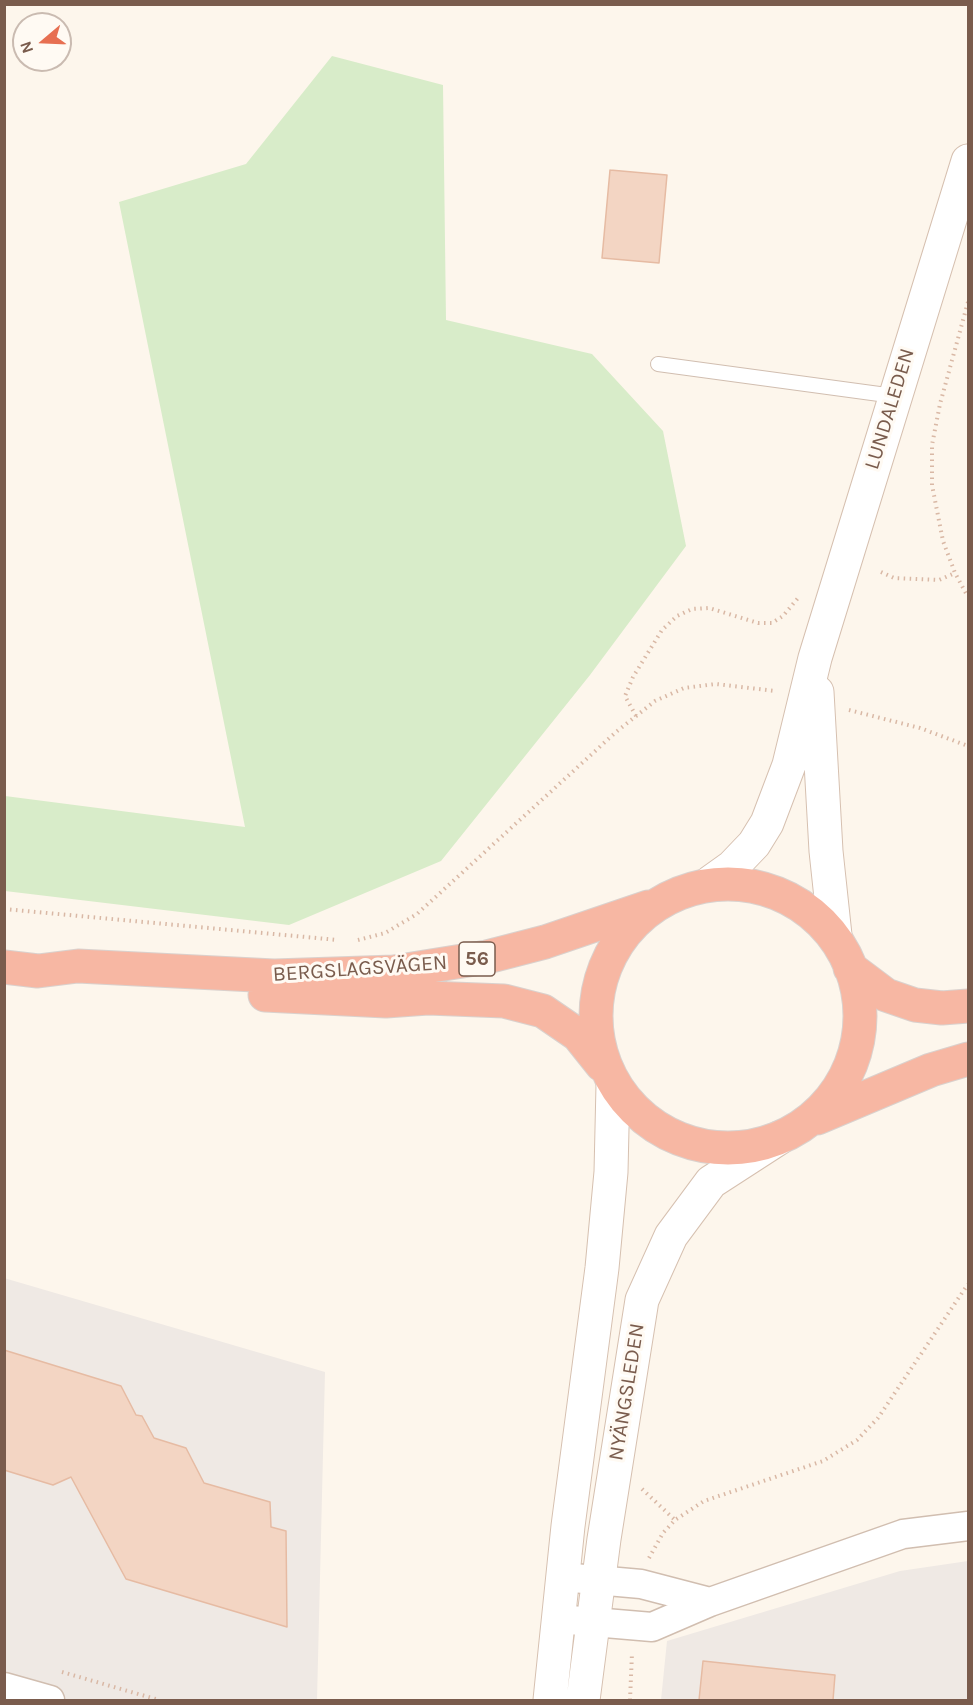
<!DOCTYPE html>
<meta charset="utf-8">
<style>
body{margin:0}
#map{position:relative;width:973px;height:1705px;overflow:hidden;background:#fdf6ec;font-family:Karla,sans-serif}
canvas{display:block}
.frame{position:absolute;inset:0;border:6px solid #7a5c4d;pointer-events:none}
.north{position:absolute;left:12px;top:12px;width:60px;height:60px;box-sizing:border-box;background:#fffaf3;border:2px solid #cabbb1;border-radius:50%;rotate:251deg;font-size:16px;font-weight:700;line-height:24px;text-align:center;color:#7a5c4d}
.north::after{content:'';display:block;margin:auto;width:21px;height:27px;background:#e76f51;clip-path:polygon(50% 0,100% 100%,50% 72%,0 100%)}
</style>
<div id="map">
<canvas width="973" height="1705"></canvas>
<div class="frame"></div>
<div class="north">N</div>
</div>
<script>
const g = document.querySelector('canvas').getContext('2d');
g.lineJoin = 'round';
function fillPath(path, color) {
  g.fillStyle = color;
  g.fill(path, 'evenodd');
}
function shape(rows) {
  const path = new Path2D();
  for (const r of rows) {
    if (r.length === 3) {
      path.moveTo(r[0] + r[2], r[1]);
      path.arc(r[0], r[1], r[2], 0, 2 * Math.PI);
      continue;
    }
    path.moveTo(r[0], r[1]);
    for (let i = 2; i < r.length; i += 2) path.lineTo(r[i], r[i + 1]);
  }
  return path;
}
function trace(path, color, width, dash) {
  g.strokeStyle = color;
  g.lineWidth = width;
  g.lineCap = dash ? 'butt' : 'round';
  g.setLineDash(dash || []);
  g.stroke(path);
}
function drawText(font, color, halo, rows, align = 'center') {
  g.font = font + ' Karla,sans-serif';
  g.lineWidth = 6;
  g.setLineDash([]);
  g.textBaseline = 'middle';
  g.strokeStyle = halo;
  g.fillStyle = color;
  for (const [text, x, y, turn = 0] of rows) {
    g.save();
    g.translate(x, y);
    g.rotate((+turn || 0) * Math.PI / 180);
    g.textAlign = isNaN(turn) ? turn : align;
    if (halo) g.strokeText(text, 0, 0);
    g.fillText(text, 0, 0);
    g.restore();
  }
}
const industrial = shape([
 [4,1278,325,1372,317,1700,5,1700],
 [968,1561,968,1700,661,1700,667,1641,900,1571]
]);
const green = shape([
 [332,56,443,85,446,320,592,354,663,431,686,546,590,675,441,861,289,925,5,891,5,796,245,827,119,202,246,164]
]);
const building = shape([
 [610,170,667,175,659,263,602,258,610,170],
 [4,1350,121,1386,136,1415,142,1416,154,1438,186,1448,204,1483,270,1502,271,1527,286,1531,287,1627,126,1579,71,1477,53,1485,4,1470,4,1350],
 [703,1661,835,1675,833,1700,699,1700,703,1661]
]);
const path = shape([
 [968,302,940,404,932,445,932,485,943,541,955,573,968,597],
 [881,572,894,578,939,580,955,573],
 [849,710,920,728,968,746],
 [636,716,625,696,633,677,662,630,677,616,692,609,709,608,758,623,772,623,783,616,798,598],
 [4,909,338,940],
 [358,940,385,933,417,914,616,732,655,701,684,688,716,684,775,691],
 [642,1489,675,1520],
 [649,1558,663,1533,675,1520,704,1501,823,1461,857,1440,878,1418,968,1284],
 [62,1672,159,1700],
 [630,1700,632,1653]
]);
const lane = shape([
 [658,364,894,396]
]);
const street = shape([
 [562,1577,641,1584,710,1602],
 [558,1619,652,1627,710,1602,903,1534,968,1526],
 [4,1687,50,1700]
]);
const secondary = shape([
 [817,692,826,851,835,935],
 [711,882,732,867,754,844,767,823,789,765,815,658,968,161],
 [550,1700,568,1526,602,1268,611,1172,613,1085],
 [583,1700,604,1539,642,1300,671,1236,711,1182,779,1138]
]);
const highway = shape([
 [728,1016,132],
 [4,967,38,971,78,966,274,976,394,972,487,957,545,942,648,907],
 [850,968,886,995,915,1005,942,1008,968,1006],
 [265,995,386,1001,428,998,504,1001,543,1011,578,1035,602,1065],
 [817,1118,931,1070,968,1059]
]);
const shields = [
 [477,959,36]
];
const shieldNames = [
 ["56",477,959]
];
const streetNames = [
 ["LUNDALEDEN",890,409,-73],
 ["BERGSLAGSVÄGEN",360,969,-4],
 ["NYÄNGSLEDEN",627,1392,-81]
];
fillPath(industrial, '#efe9e4');
fillPath(green, '#d8ecc9');
fillPath(building, '#f3d5c3');
trace(building, '#e6bba3', 1.5);
trace(lane, '#d1beb0', 16);
trace(street, '#d1beb0', 31);
trace(secondary, '#d6c0b0', 35);
trace(highway, '#dad1cd', 35);
trace(path, '#d9b8a5', 4, [1.5, 4.5]);
trace(lane, '#fff', 14);
trace(street, '#fff', 28);
trace(secondary, '#fff', 33);
trace(highway, '#f7b7a3', 33);
for (const [x, y, w] of shields) {
  const box = new Path2D();
  box.roundRect(x - w / 2, y - 17, w, 34, 4.5);
  g.fillStyle = '#fffaf3';
  g.fill(box);
  trace(box, '#7a5c4d', 1.5);
}
drawText('bold 20px', '#7a5c4d', null, shieldNames);
drawText('21px', '#7a5c4d', '#fffaf3', streetNames);
</script>
